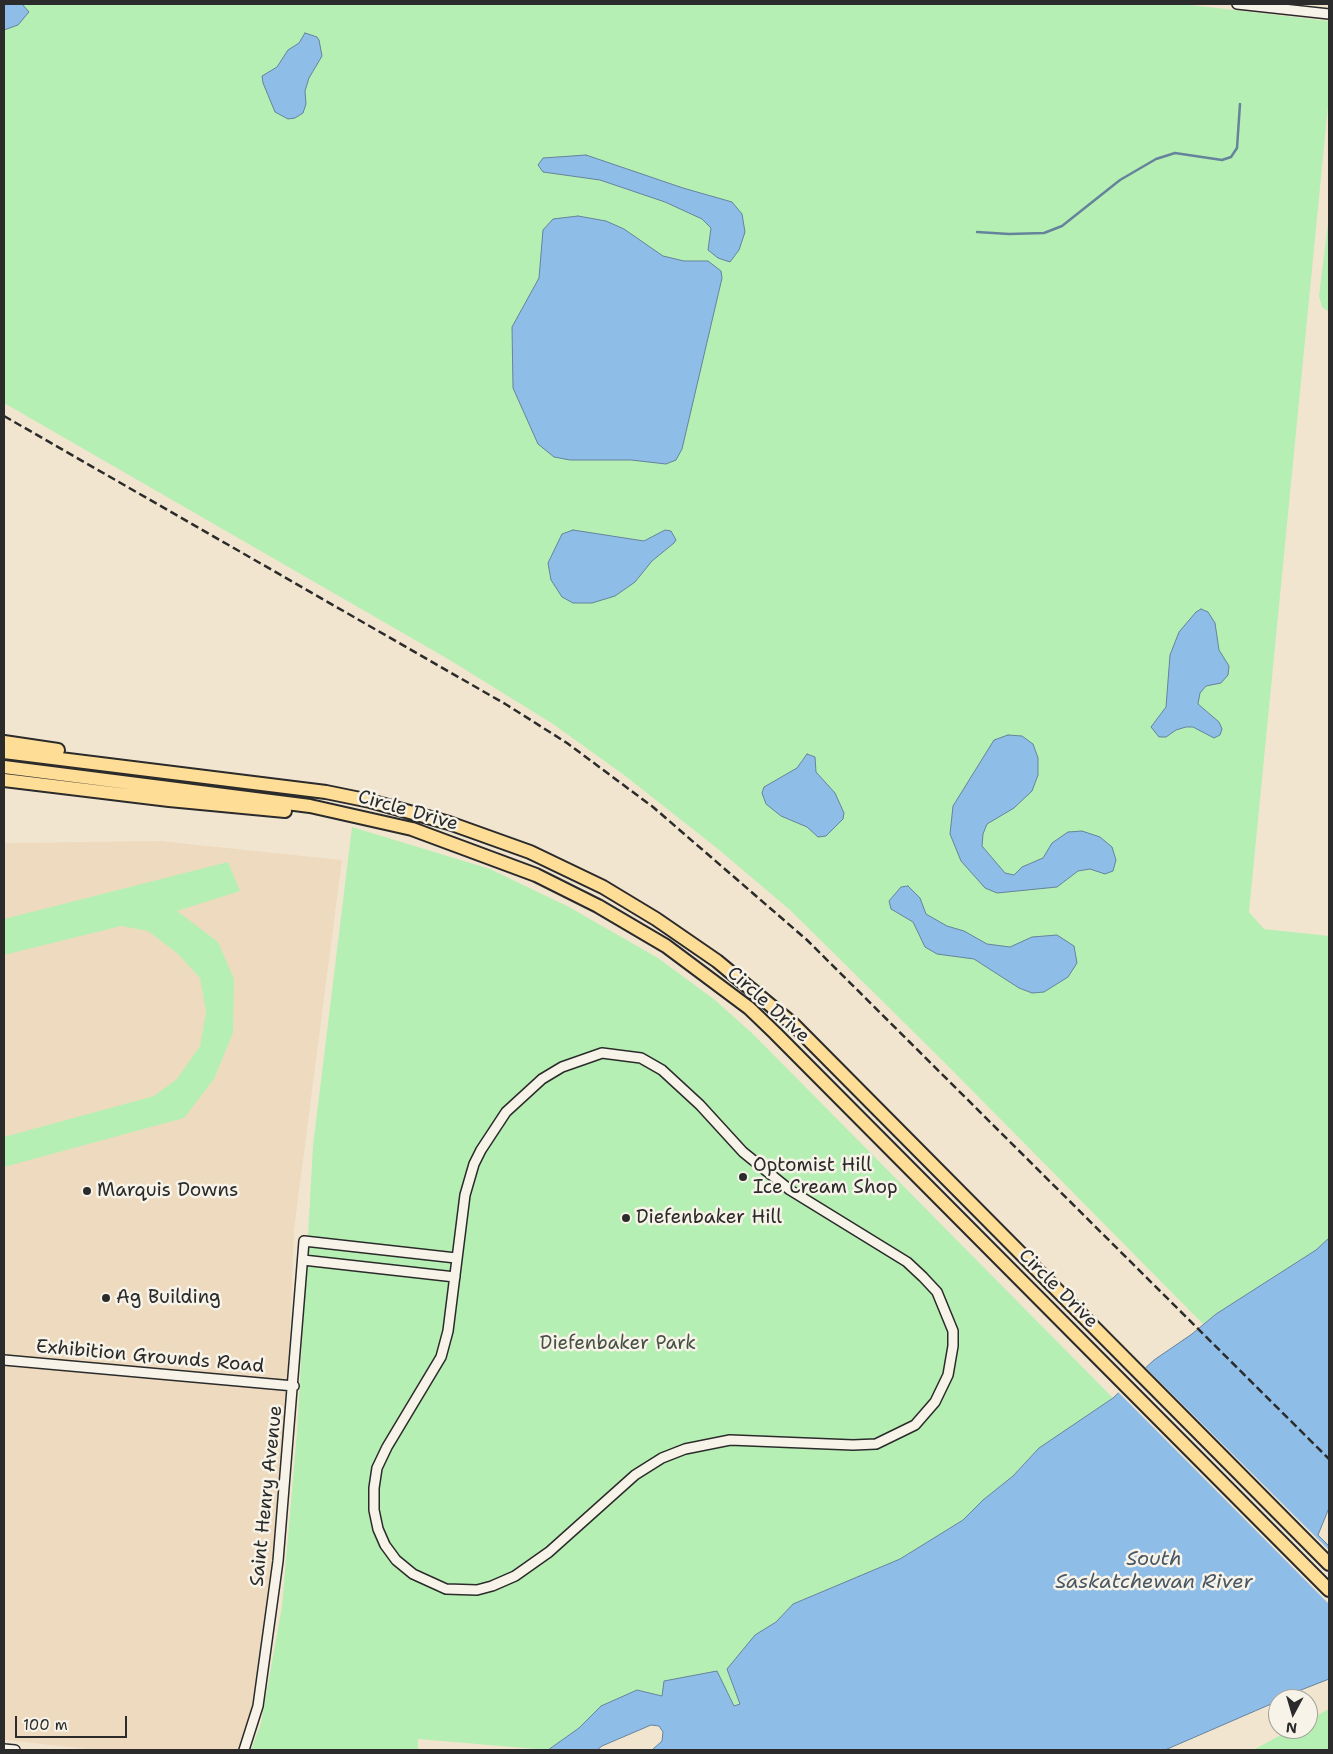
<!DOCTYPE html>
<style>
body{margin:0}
#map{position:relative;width:1333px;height:1754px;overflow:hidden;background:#f2e5d0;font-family:"Shantell Sans",sans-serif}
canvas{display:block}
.frame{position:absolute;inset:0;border:5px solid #2b2b2b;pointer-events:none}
.north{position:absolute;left:1268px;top:1689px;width:50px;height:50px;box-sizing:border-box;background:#f7f3e8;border:1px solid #a5a39c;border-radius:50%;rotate:186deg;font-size:14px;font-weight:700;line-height:20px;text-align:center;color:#2b2b2b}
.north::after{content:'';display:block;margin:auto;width:18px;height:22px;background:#2b2b2b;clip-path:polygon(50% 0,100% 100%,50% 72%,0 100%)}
.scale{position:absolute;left:15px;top:1716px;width:112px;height:22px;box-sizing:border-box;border:2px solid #2b2b2b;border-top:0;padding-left:6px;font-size:15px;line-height:18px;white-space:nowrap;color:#2b2b2b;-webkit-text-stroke:4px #f7f3e8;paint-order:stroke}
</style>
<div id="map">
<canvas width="1333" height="1754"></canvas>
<div class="frame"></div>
<div class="north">N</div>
<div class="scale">100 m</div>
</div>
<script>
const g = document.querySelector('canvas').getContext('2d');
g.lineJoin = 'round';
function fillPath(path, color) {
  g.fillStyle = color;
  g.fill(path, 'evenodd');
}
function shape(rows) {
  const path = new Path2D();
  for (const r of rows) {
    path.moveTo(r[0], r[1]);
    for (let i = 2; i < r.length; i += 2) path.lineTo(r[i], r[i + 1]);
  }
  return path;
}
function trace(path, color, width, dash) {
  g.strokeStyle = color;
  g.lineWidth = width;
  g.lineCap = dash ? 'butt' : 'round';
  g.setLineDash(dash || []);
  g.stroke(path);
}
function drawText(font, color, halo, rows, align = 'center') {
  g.font = font + ' "Shantell Sans",sans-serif';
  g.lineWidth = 5;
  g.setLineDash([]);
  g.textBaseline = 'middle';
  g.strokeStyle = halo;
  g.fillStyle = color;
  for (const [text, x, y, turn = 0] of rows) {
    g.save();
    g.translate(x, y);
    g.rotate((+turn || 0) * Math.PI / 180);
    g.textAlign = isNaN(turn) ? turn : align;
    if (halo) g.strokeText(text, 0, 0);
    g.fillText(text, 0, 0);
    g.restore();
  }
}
const built = shape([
 [160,841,342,860,294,1230,289,1360,274,1549,253,1703,239,1750,98,1750,4,1740,4,843]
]);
const green = shape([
 [4,4,1182,4,1329,21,1329,96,1249,912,1264,929,1329,936,1329,1238,1316,1250,1216,1314,1203,1324,943,1061,790,910,718,849,624,775,553,724,448,659,4,403],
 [1329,215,1329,312,1322,307,1319,296],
 [352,827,490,869,569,907,658,958,715,1000,753,1034,1113,1398,1039,1448,1013,1476,983,1500,963,1520,900,1559,793,1604,776,1622,755,1635,740,1704,734,1706,662,1696,637,1690,602,1706,579,1728,548,1750,418,1739,418,1750,251,1750,261,1723,282,1606,297,1432,313,1146],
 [228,862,240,891,177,911,218,942,234,979,233,1033,214,1079,184,1118,4,1167,4,1137,154,1096,177,1079,200,1046,206,1012,200,978,177,953,148,931,121,926,4,955,4,919],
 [1329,1709,1329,1750,1253,1750,1292,1729,1308,1729,1308,1720]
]);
const water = shape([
 [4,4,22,4,29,12,18,25,4,30,4,4],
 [305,33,317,37,319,40,322,56,309,78,305,91,306,104,303,113,295,118,288,119,275,112,263,83,262,76,277,67,288,50,299,43,305,33],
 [586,155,683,188,732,202,742,214,745,232,739,250,730,262,718,258,708,250,711,228,702,219,665,202,600,180,543,172,538,165,543,158,586,155],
 [578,216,606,221,624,229,663,256,684,261,708,261,721,271,722,278,682,449,676,460,666,464,631,460,570,460,554,457,538,444,513,388,512,327,539,278,543,230,553,219,578,216],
 [573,530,644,541,665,530,671,531,676,540,674,543,652,561,635,582,615,596,592,603,573,603,562,597,551,580,548,563,562,534,573,530],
 [1201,609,1208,612,1215,623,1219,650,1229,666,1228,675,1221,683,1206,686,1200,693,1198,704,1219,722,1222,729,1220,735,1214,738,1193,727,1186,727,1176,730,1166,737,1159,737,1151,727,1166,707,1170,655,1179,632,1196,612,1201,609],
 [1008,735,1022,736,1033,744,1038,758,1038,775,1032,791,1014,808,987,824,983,834,982,846,1005,873,1014,875,1022,867,1043,858,1052,843,1068,832,1082,831,1100,837,1112,847,1116,860,1113,871,1105,874,1090,869,1078,871,1057,887,997,893,985,888,961,861,950,834,953,806,994,740,1008,735],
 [807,754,815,757,816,772,835,793,844,813,843,819,826,836,818,837,807,827,781,816,766,804,762,793,764,787,797,768,807,754],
 [908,886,920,898,926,914,947,926,964,931,987,944,1010,947,1032,937,1057,935,1074,946,1077,963,1068,977,1044,992,1032,993,1019,988,974,959,937,954,925,947,913,922,891,909,889,901,901,887,908,886],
 [1329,1238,1329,1508,1318,1535,1329,1546,1329,1679,1278,1699,1278,1701,1165,1750,652,1750,662,1741,663,1732,659,1726,651,1725,602,1746,597,1750,548,1750,579,1728,601,1706,637,1690,662,1696,664,1681,717,1671,734,1706,740,1704,727,1669,755,1635,776,1622,793,1604,900,1559,963,1520,983,1500,1013,1476,1039,1448,1113,1398,1154,1360,1192,1334,1216,1314,1316,1250,1329,1238]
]);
const pier = shape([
 [1144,1366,1329,1550,1329,1604,1117,1391]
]);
const stream = shape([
 [977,232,1009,234,1044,233,1062,226,1120,180,1156,159,1175,153,1222,160,1231,157,1237,148,1240,104]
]);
const minor = shape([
 [1237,4,1329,14],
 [602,1053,641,1058,662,1070,700,1105,743,1152,790,1190,907,1262,923,1277,937,1292,953,1331,953,1346,948,1375,935,1402,915,1425,876,1444,853,1445,730,1440,685,1449,662,1458,635,1475,549,1552,515,1576,492,1586,477,1590,446,1589,413,1574,396,1560,385,1545,378,1529,374,1510,374,1488,377,1468,387,1447,441,1357,448,1331,465,1195,474,1164,481,1150,506,1112,542,1079,562,1067,602,1053],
 [303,1260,455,1277],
 [4,1360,294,1386],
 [4,1749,15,1750],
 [244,1750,258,1706,278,1561,304,1241,456,1258]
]);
const highway = shape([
 [4,742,58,750],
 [4,752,326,792,370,801,449,823,530,852,603,887,656,919,717,961,793,1024,1329,1564],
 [4,767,310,806,412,829,536,875,598,906,666,946,749,1008,775,1033,1329,1590],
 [4,780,169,800,285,811]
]);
const rail = shape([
 [4,416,507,705,567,743,653,807,807,940,1329,1459]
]);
const markers = [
 [743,1177,5,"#2b2b2b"],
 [87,1191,5,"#2b2b2b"],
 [626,1218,5,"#2b2b2b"],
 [106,1298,5,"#2b2b2b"]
];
const streetNames = [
 ["Circle Drive",408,811,16],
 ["Circle Drive",768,1005,42],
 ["Circle Drive",1058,1289,45],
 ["Exhibition Grounds Road",150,1357,5],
 ["Saint Henry Avenue",267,1496,-84]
];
const poiNames = [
 ["Optomist Hill",753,1166],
 ["Ice Cream Shop",753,1188],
 ["Marquis Downs",97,1191],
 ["Diefenbaker Hill",636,1218],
 ["Ag Building",116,1298]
];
const parkNames = [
 ["Diefenbaker Park",618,1344]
];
const waterNames = [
 ["South",1154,1560],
 ["Saskatchewan River",1154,1583]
];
fillPath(built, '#eedbbf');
fillPath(green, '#b6efb3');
fillPath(water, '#8ebde8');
trace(water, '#66839c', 1);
fillPath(pier, '#f2e5d0');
trace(stream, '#66839c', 2.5);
trace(minor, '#2b2b2b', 12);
trace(highway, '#2b2b2b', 16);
trace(minor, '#f7f3e8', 9);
trace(highway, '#fedd96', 12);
trace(rail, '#2b2b2b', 2.5, [8, 4]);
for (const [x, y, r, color] of markers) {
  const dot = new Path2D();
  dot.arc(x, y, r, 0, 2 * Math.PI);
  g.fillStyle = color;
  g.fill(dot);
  trace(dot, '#f7f3e8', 2);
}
drawText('19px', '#2b2b2b', '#f7f3e8', streetNames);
drawText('19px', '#2b2b2b', '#f7f3e8', poiNames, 'left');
drawText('19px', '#475246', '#f7f3e8', parkNames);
drawText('italic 20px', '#495764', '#f7f3e8', waterNames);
</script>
